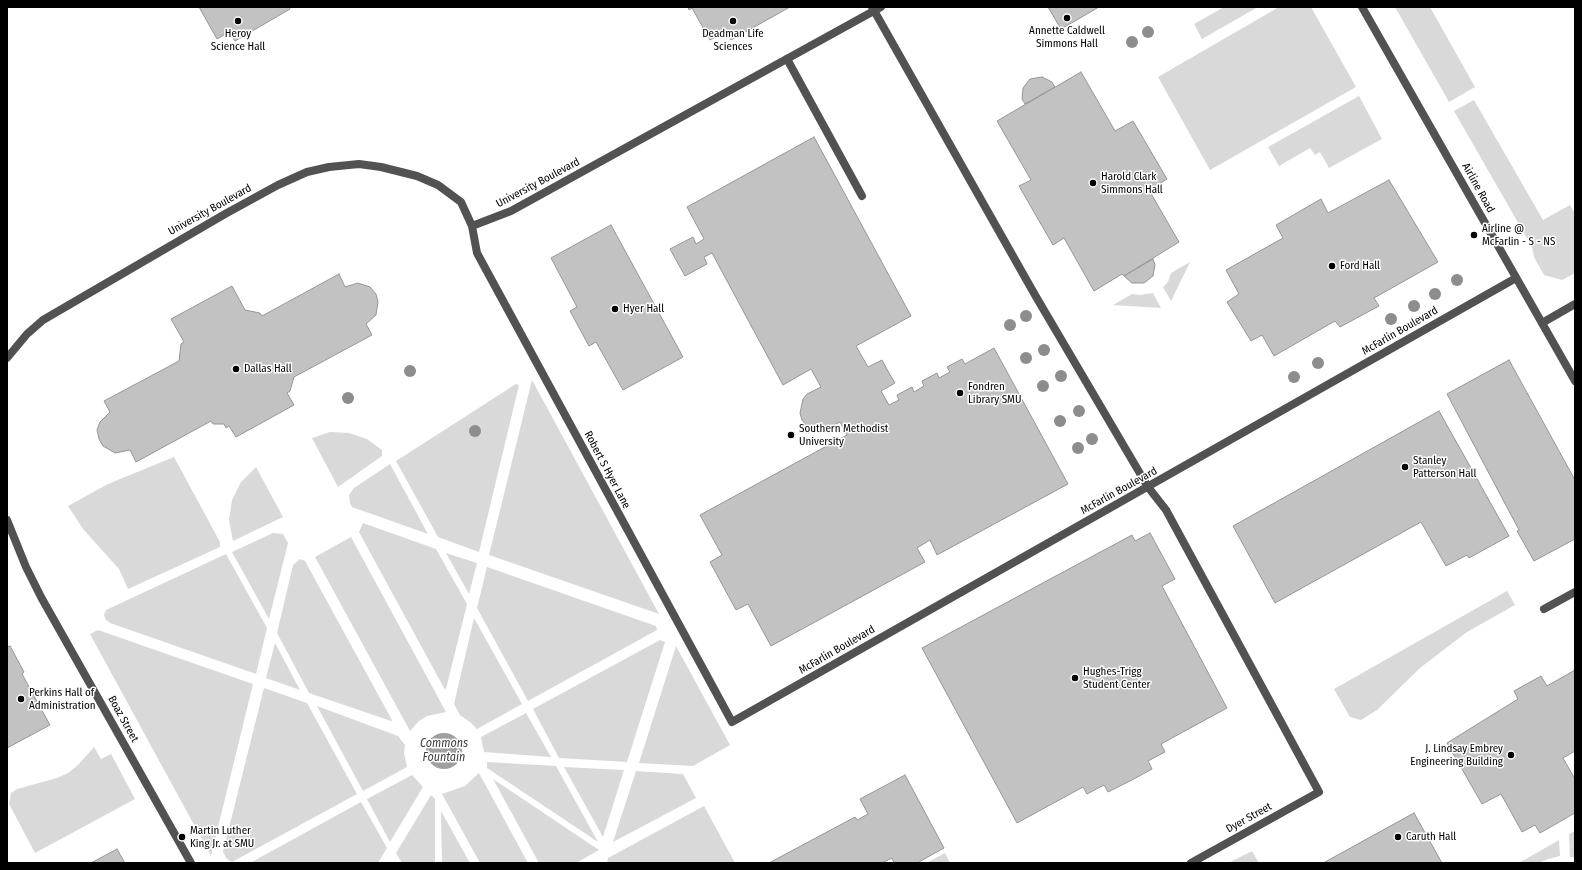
<!DOCTYPE html>
<style>
body{margin:0}
#map{position:relative;width:1582px;height:870px;overflow:hidden;background:#fff;font-family:"Fira Sans Condensed",sans-serif}
canvas{display:block}
.frame{position:absolute;inset:0;border:8px solid #000;pointer-events:none}
</style>
<div id="map">
<canvas width="1582" height="870"></canvas>
<div class="frame"></div>
</div>
<script>
const g = document.querySelector('canvas').getContext('2d');
g.lineJoin = 'round';
function fillPath(path, color) {
  g.fillStyle = color;
  g.fill(path, 'evenodd');
}
function shape(rows) {
  const path = new Path2D();
  for (const r of rows) {
    if (r.length === 3) {
      path.moveTo(r[0] + r[2], r[1]);
      path.arc(r[0], r[1], r[2], 0, 2 * Math.PI);
      continue;
    }
    path.moveTo(r[0], r[1]);
    for (let i = 2; i < r.length; i += 2) path.lineTo(r[i], r[i + 1]);
  }
  return path;
}
function trace(path, color, width, dash) {
  g.strokeStyle = color;
  g.lineWidth = width;
  g.lineCap = dash ? 'butt' : 'round';
  g.setLineDash(dash || []);
  g.stroke(path);
}
function drawText(font, color, halo, rows, align = 'center') {
  g.font = font + ' "Fira Sans Condensed",sans-serif';
  g.lineWidth = 3;
  g.setLineDash([]);
  g.textBaseline = 'middle';
  g.strokeStyle = halo;
  g.fillStyle = color;
  for (const [text, x, y, turn = 0] of rows) {
    g.save();
    g.translate(x, y);
    g.rotate((+turn || 0) * Math.PI / 180);
    g.textAlign = isNaN(turn) ? turn : align;
    if (halo) g.strokeText(text, 0, 0);
    g.fillText(text, 0, 0);
    g.restore();
  }
}
const green = shape([
 [1224,7,1258,7,1202,39,1194,24],
 [1279,7,1311,7,1356,87,1210,170,1158,77],
 [1395,7,1430,7,1475,87,1449,102],
 [1359,96,1382,139,1329,168,1320,152,1315,155,1310,148,1279,166,1268,147],
 [1474,100,1543,220,1570,205,1575,214,1575,273,1562,280,1544,275,1534,257,1532,247,1454,111],
 [1190,262,1171,301,1163,287,1168,282,1171,273],
 [1153,293,1161,308,1113,305,1132,294,1140,295],
 [532,380,659,614,489,555],
 [516,384,519,385,479,552,438,537,396,461],
 [330,432,349,433,367,439,382,450,382,456,338,487,312,438],
 [174,457,220,542,220,547,128,589,119,569,83,529,68,506,108,484],
 [390,464,428,534,352,507,350,503,349,495,354,488],
 [256,467,283,517,233,541,229,520,232,500,241,482],
 [363,523,436,549,467,604,446,689,444,688,359,532],
 [273,533,283,534,288,543,269,619,232,552],
 [351,537,446,712,427,716,419,721,410,731,315,557],
 [446,553,477,563,469,594],
 [226,554,267,628,256,674,110,623,106,620,104,615,106,610],
 [300,559,305,561,392,720,391,721,309,693,277,633,293,565],
 [487,567,656,626,657,630,528,701,477,608],
 [1507,591,1515,605,1467,632,1420,668,1377,710,1361,720,1350,717,1334,689],
 [474,618,522,704,477,729,470,722,460,715,454,704],
 [98,630,253,684,211,856,90,634],
 [660,640,665,642,627,762,559,758,533,709],
 [275,643,300,690,266,678],
 [676,646,730,745,693,766,639,763],
 [264,688,307,703,357,794,232,862,227,859,223,852],
 [317,706,398,736,405,745,404,753,407,767,363,791],
 [526,713,551,757,484,752,481,737],
 [94,747,101,759,111,754,135,799,35,853,9,804,11,793,17,789,57,778,68,773,78,765],
 [487,762,556,766,598,842,487,768],
 [564,767,624,770,603,837],
 [636,771,683,774,696,798,613,842],
 [479,773,528,863,480,863,442,794,465,786],
 [412,775,423,787,390,842,367,799],
 [493,779,599,850,576,863,539,863],
 [431,795,435,799,435,863,402,863,396,853],
 [361,802,387,848,378,863,250,863],
 [704,806,735,863,607,863,608,858],
 [441,811,470,863,442,863],
 [1575,831,1575,857,1570,857,1569,834],
 [1559,840,1560,856,1548,859,1538,863,1519,863],
 [1252,851,1259,863,1228,863],
 [945,853,950,863,926,863]
]);
const water = shape([
 [444,751,18]
]);
const building = shape([
 [199,7,289,7,290,9,235,41,229,32,217,39,199,7],
 [688,7,790,7,731,40,726,31,710,40,692,8,689,10,688,7],
 [1048,7,1099,7,1061,29,1048,7],
 [1081,72,1115,131,1133,121,1167,179,1149,190,1179,242,1124,276,1122,274,1094,291,1064,238,1053,245,1019,186,1031,180,997,121,1081,72],
 [1042,77,1052,82,1055,87,1025,104,1022,99,1023,88,1030,79,1042,77],
 [814,137,911,316,856,346,868,367,882,360,889,373,895,383,881,391,889,405,899,400,897,395,912,387,914,392,924,386,922,381,937,373,939,378,950,372,947,367,962,359,965,364,994,348,1068,484,937,555,930,540,917,548,925,562,771,646,748,604,736,610,710,562,722,555,700,515,847,435,840,422,826,429,819,430,806,425,802,420,800,413,803,399,807,394,821,387,811,369,783,385,712,253,704,257,707,264,685,276,670,249,693,237,696,244,704,239,687,207,814,137],
 [1389,180,1438,262,1374,298,1379,306,1340,327,1335,321,1274,356,1262,335,1251,341,1227,302,1239,294,1226,270,1283,238,1276,225,1321,199,1328,213,1389,180],
 [611,225,683,357,623,390,596,342,589,346,570,311,577,307,551,258,611,225],
 [1153,259,1155,265,1153,276,1144,283,1132,283,1124,276,1153,259],
 [339,274,345,287,358,283,370,287,376,294,378,302,376,315,366,324,372,335,294,377,290,391,287,393,294,405,236,437,229,426,226,428,224,424,213,424,211,421,136,462,130,450,115,453,103,446,99,439,97,430,100,422,110,412,104,401,179,361,181,344,184,342,171,319,232,286,245,310,260,313,262,316,339,274],
 [1509,360,1575,480,1575,539,1534,561,1517,531,1519,530,1447,394,1509,360],
 [1439,411,1509,536,1469,558,1467,555,1446,566,1421,522,1275,603,1233,526,1439,411],
 [1150,533,1175,579,1162,586,1227,708,1161,744,1165,752,1148,761,1152,769,1132,780,1108,792,1104,785,1087,794,1083,787,1017,823,922,648,1132,535,1135,541,1150,533],
 [10,646,24,672,22,674,50,725,7,748,7,647,10,646],
 [1575,670,1575,751,1563,758,1575,779,1575,813,1540,833,1535,825,1522,832,1501,794,1482,804,1447,743,1518,699,1514,691,1541,676,1547,686,1575,670],
 [905,775,944,848,917,863,894,863,892,858,882,863,769,863,855,817,857,820,868,814,860,799,905,775],
 [1414,813,1442,863,1324,863,1325,862,1414,813],
 [117,849,125,863,91,863,117,849]
]);
const service = shape([
 [787,59,862,196],
 [1544,609,1575,592]
]);
const pedestrian = shape([
 [872,7,1035,295,1148,487,1166,510,1319,792,1191,863]
]);
const minor = shape([
 [472,226,511,211,881,7],
 [1542,323,1575,304],
 [7,358,27,334,43,320,225,214,278,185,307,172,329,167,359,164,381,167,417,176,438,185,461,202,472,226,477,253,732,722,1516,278],
 [7,520,26,567,41,597,191,863]
]);
const tertiary = shape([
 [1362,7,1575,381]
]);
const trees = [
 [1148,32],
 [1132,42],
 [1457,280],
 [1435,294],
 [1414,306],
 [1026,316],
 [1391,319],
 [1010,325],
 [1044,350],
 [1026,358],
 [1318,363],
 [410,371],
 [1061,376],
 [1294,377],
 [1043,386],
 [348,398],
 [1079,411],
 [1060,421],
 [475,431],
 [1092,439],
 [1078,448]
];
const markers = [
 [1067,18,4,"#000"],
 [238,21,4,"#000"],
 [733,21,4,"#000"],
 [1093,183,4,"#000"],
 [1474,235,4,"#000"],
 [1332,266,4,"#000"],
 [615,309,4,"#000"],
 [236,369,4,"#000"],
 [960,393,4,"#000"],
 [791,435,4,"#000"],
 [1405,467,4,"#000"],
 [1075,678,4,"#000"],
 [21,699,4,"#000"],
 [1511,755,4,"#000"],
 [182,837,4,"#000"],
 [1398,837,4,"#000"]
];
const poiNames = [
 ["Annette Caldwell",1067,31,"center"],
 ["Simmons Hall",1067,44,"center"],
 ["Heroy",238,34,"center"],
 ["Science Hall",238,47,"center"],
 ["Deadman Life",733,34,"center"],
 ["Sciences",733,47,"center"],
 ["Harold Clark",1101,177],
 ["Simmons Hall",1101,190],
 ["Airline @",1482,229],
 ["McFarlin - S - NS",1482,242],
 ["Ford Hall",1340,266],
 ["Hyer Hall",623,309],
 ["Dallas Hall",244,369],
 ["Fondren",968,387],
 ["Library SMU",968,400],
 ["Southern Methodist",799,429],
 ["University",799,442],
 ["Stanley",1413,461],
 ["Patterson Hall",1413,474],
 ["Hughes-Trigg",1083,672],
 ["Student Center",1083,685],
 ["Perkins Hall of",29,693],
 ["Administration",29,706],
 ["J. Lindsay Embrey",1503,749,"right"],
 ["Engineering Building",1503,762,"right"],
 ["Martin Luther",190,831],
 ["King Jr. at SMU",190,844],
 ["Caruth Hall",1406,837]
];
const streetNames = [
 ["University Boulevard",538,183,-28],
 ["Airline Road",1478,188,61],
 ["University Boulevard",210,210,-29],
 ["McFarlin Boulevard",1400,331,-30],
 ["Robert S Hyer Lane",607,470,62],
 ["McFarlin Boulevard",1119,491,-29],
 ["McFarlin Boulevard",837,650,-30],
 ["Boaz Street",123,719,61],
 ["Dyer Street",1249,818,-29]
];
const waterNames = [
 ["Commons",444,744],
 ["Fountain",444,758]
];
fillPath(green, '#d9d9d9');
fillPath(water, '#a0a0a0');
fillPath(building, '#c2c2c2');
trace(building, '#969696', 1);
trace(service, '#525252', 8);
trace(pedestrian, '#525252', 8);
trace(minor, '#525252', 8);
trace(tertiary, '#525252', 8);
g.fillStyle = '#8d8d8d';
for (const [x, y] of trees) {
  g.beginPath();
  g.arc(x, y, 6, 0, 2 * Math.PI);
  g.fill();
}
for (const [x, y, r, color] of markers) {
  const dot = new Path2D();
  dot.arc(x, y, r, 0, 2 * Math.PI);
  g.fillStyle = color;
  g.fill(dot);
  trace(dot, '#fff', 1.5);
}
drawText('11px', '#000', '#fff', poiNames, 'left');
drawText('11px', '#000', '#fff', streetNames);
drawText('italic 12px', '#414141', '#fff', waterNames);
</script>
